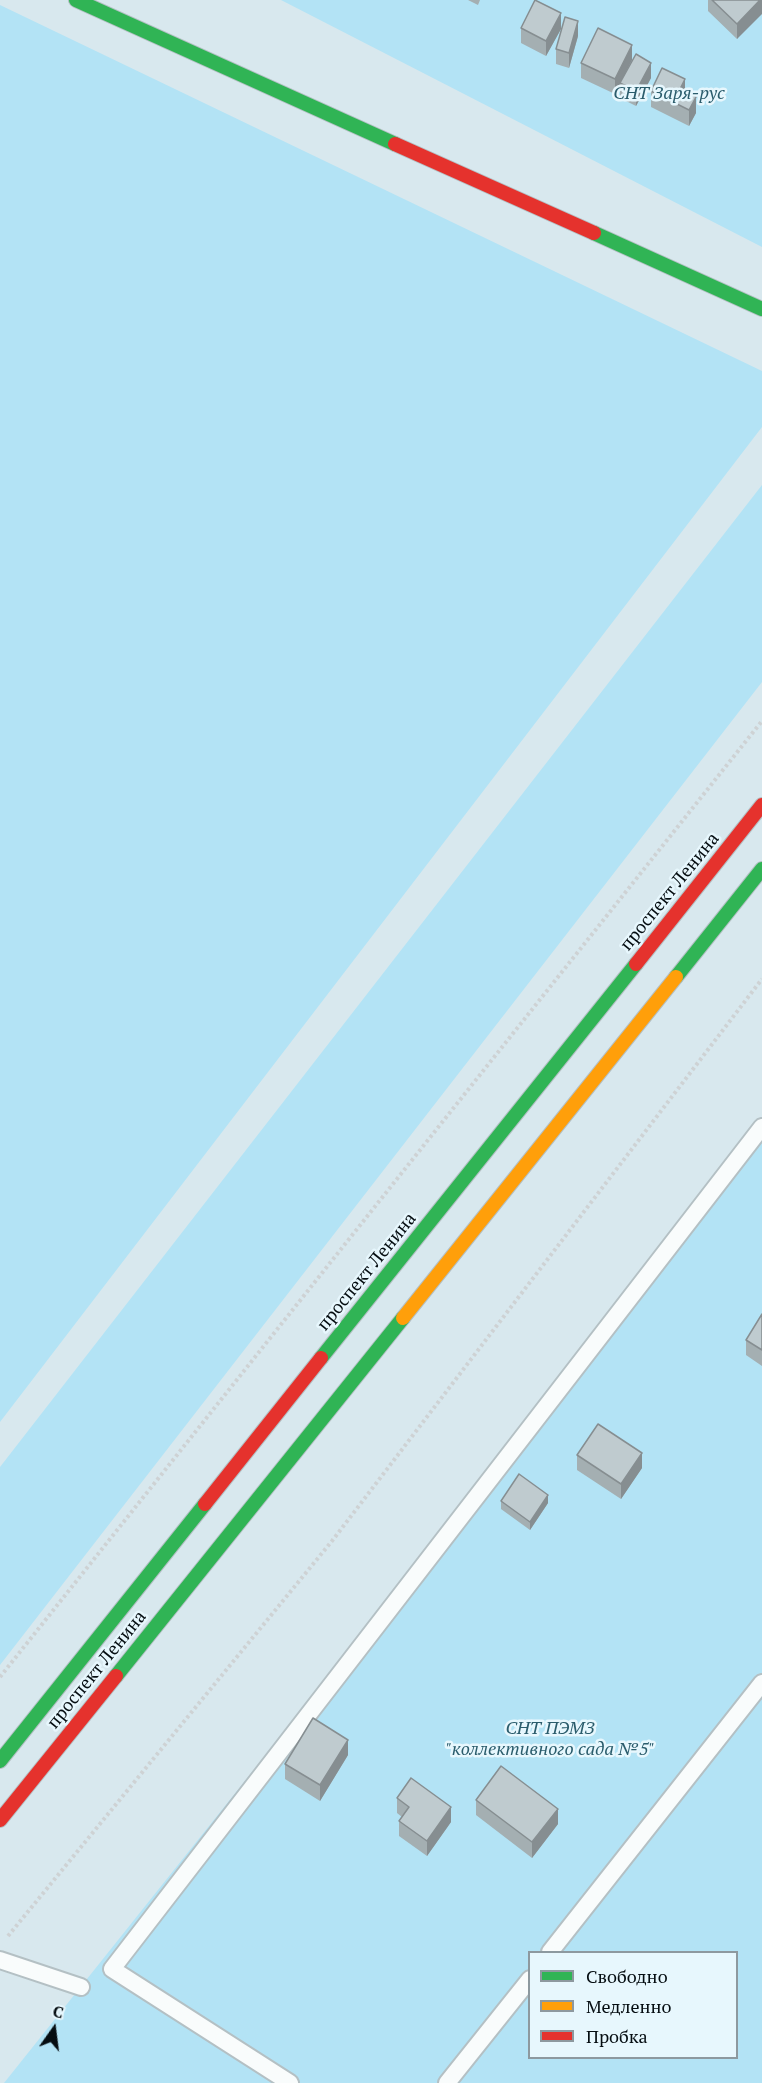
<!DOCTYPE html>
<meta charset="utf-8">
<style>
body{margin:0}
#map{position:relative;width:762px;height:2083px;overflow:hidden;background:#d8e8ee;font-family:"PT Serif",serif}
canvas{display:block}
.legend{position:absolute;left:528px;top:1951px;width:210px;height:108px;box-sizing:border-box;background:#e7f7fd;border:2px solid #8d999f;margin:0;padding:8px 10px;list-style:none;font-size:18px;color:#050d11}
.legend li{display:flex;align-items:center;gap:12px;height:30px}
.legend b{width:30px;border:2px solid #8d999f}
.north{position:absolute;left:24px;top:1999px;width:60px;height:60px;-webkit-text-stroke:4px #e7f7fd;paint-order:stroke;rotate:14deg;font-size:16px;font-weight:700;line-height:24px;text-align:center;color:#050d11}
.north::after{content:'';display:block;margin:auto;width:21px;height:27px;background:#050d11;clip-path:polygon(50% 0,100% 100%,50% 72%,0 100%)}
</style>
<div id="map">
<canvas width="762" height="2083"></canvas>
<ul class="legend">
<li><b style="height:8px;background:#30b455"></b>Свободно</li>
<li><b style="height:8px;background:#ff9f0a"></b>Медленно</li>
<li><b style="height:8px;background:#e5322d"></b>Пробка</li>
</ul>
<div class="north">С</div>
</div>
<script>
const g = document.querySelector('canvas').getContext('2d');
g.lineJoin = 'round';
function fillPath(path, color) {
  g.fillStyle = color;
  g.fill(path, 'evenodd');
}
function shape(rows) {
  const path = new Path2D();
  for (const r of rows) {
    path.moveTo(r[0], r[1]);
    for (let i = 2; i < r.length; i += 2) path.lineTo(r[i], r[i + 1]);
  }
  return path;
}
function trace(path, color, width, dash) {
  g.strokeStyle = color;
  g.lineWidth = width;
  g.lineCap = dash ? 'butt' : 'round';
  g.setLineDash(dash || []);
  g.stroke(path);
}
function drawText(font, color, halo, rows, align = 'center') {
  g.font = font + ' "PT Serif",serif';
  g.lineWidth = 5;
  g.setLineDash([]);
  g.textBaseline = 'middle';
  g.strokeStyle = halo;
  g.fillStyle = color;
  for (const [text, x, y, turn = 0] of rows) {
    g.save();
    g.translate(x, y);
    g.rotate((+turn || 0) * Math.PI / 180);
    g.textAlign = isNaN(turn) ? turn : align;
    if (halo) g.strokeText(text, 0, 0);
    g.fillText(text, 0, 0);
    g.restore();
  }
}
const green = shape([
 [281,0,762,0,762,247],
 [0,5,762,371,762,427,0,1422],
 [762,485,762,682,0,1665,0,1467],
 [762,1136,762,2083,4,2083,347,1653],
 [530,1952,736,1952,736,2058,530,2058]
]);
const path = shape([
 [0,1677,762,721],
 [8,1936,332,1541,762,979]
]);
const lane = shape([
 [550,1952,762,1683],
 [0,1960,81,1987],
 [290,2083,112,1969,762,1127],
 [447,2083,530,1979]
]);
const fast = shape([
 [76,0,395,144],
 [594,233,762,309],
 [676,977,762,869],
 [321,1358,636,964],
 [116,1676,403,1318],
 [0,1761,205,1504]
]);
const slow = shape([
 [403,1318,676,977]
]);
const jam = shape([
 [395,144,594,233],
 [636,964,762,805],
 [205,1504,321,1358],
 [0,1820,116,1676]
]);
const wall = shape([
 [468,0,480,0,478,5],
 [708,0,762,0,737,39,708,11],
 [521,28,561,29,546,56,521,43],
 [578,36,569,68,556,64,556,49],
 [632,60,615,94,581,78,581,63],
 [651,78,636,106,620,98,620,83],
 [651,91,685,92,696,113,689,126,651,107],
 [762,1314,762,1366,746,1355,746,1340],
 [577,1455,642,1468,621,1499,577,1470],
 [501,1501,548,1503,530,1530,501,1509],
 [348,1755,320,1801,285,1779,285,1764],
 [397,1798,451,1822,427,1856,399,1836,399,1821,402,1817,397,1813],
 [476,1800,558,1824,532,1858,476,1815]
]);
const shadedWall = shape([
 [760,0,762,0,762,14,737,39,737,24],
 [561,13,561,29,546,56,546,41],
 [578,21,578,36,569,68,569,53],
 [632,45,632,60,615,94,615,79],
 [651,63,651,78,636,106,636,91],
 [685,79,685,94,680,89],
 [696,97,696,113,689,126,689,110],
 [642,1453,642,1468,621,1499,621,1484],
 [548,1495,548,1503,530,1530,530,1522],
 [348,1740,348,1755,320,1801,320,1785],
 [451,1807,451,1822,427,1856,427,1841],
 [558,1809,558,1824,532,1858,532,1842]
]);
const building = shape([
 [535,0,561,13,546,41,521,28,535,0],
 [712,0,760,0,737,24,712,0],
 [565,17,578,21,569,53,556,49,565,17],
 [598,28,632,45,615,79,581,63,598,28],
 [636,54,651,63,636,91,620,83,636,54],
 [662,68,685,79,680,89,696,97,689,110,651,91,662,68],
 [762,1314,762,1350,746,1340,762,1314],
 [598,1424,642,1453,621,1484,577,1455,598,1424],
 [519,1474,548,1495,530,1522,501,1501,519,1474],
 [313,1718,348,1740,320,1785,285,1764,313,1718],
 [501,1766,558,1809,532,1842,476,1800,501,1766],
 [411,1778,451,1807,427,1841,399,1821,409,1807,397,1798,411,1778]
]);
const parkNames = [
 ["СНТ Заря-рус",669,94],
 ["СНТ ПЭМЗ",550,1729],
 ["\"коллективного сада №5\"",550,1750]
];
const streetNames = [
 ["проспект Ленина",670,892,-51],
 ["проспект Ленина",367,1272,-51],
 ["проспект Ленина",97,1670,-51]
];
fillPath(green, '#b3e3f5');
trace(lane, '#b4c0c4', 20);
trace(fast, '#b4c0c4', 16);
trace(slow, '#b4c0c4', 16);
trace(jam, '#b4c0c4', 16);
trace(path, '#ced2d4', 4, [3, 3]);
trace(lane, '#f9fcfc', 16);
trace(fast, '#30b455', 14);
trace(slow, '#ff9f0a', 14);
trace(jam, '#e5322d', 14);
fillPath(wall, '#a4afb2');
fillPath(shadedWall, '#868e91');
fillPath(building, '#bfcbcf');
trace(building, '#868e91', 1.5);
drawText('italic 18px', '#2a5c6c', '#e7f7fd', parkNames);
drawText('18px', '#050d11', '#e7f7fd', streetNames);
</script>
